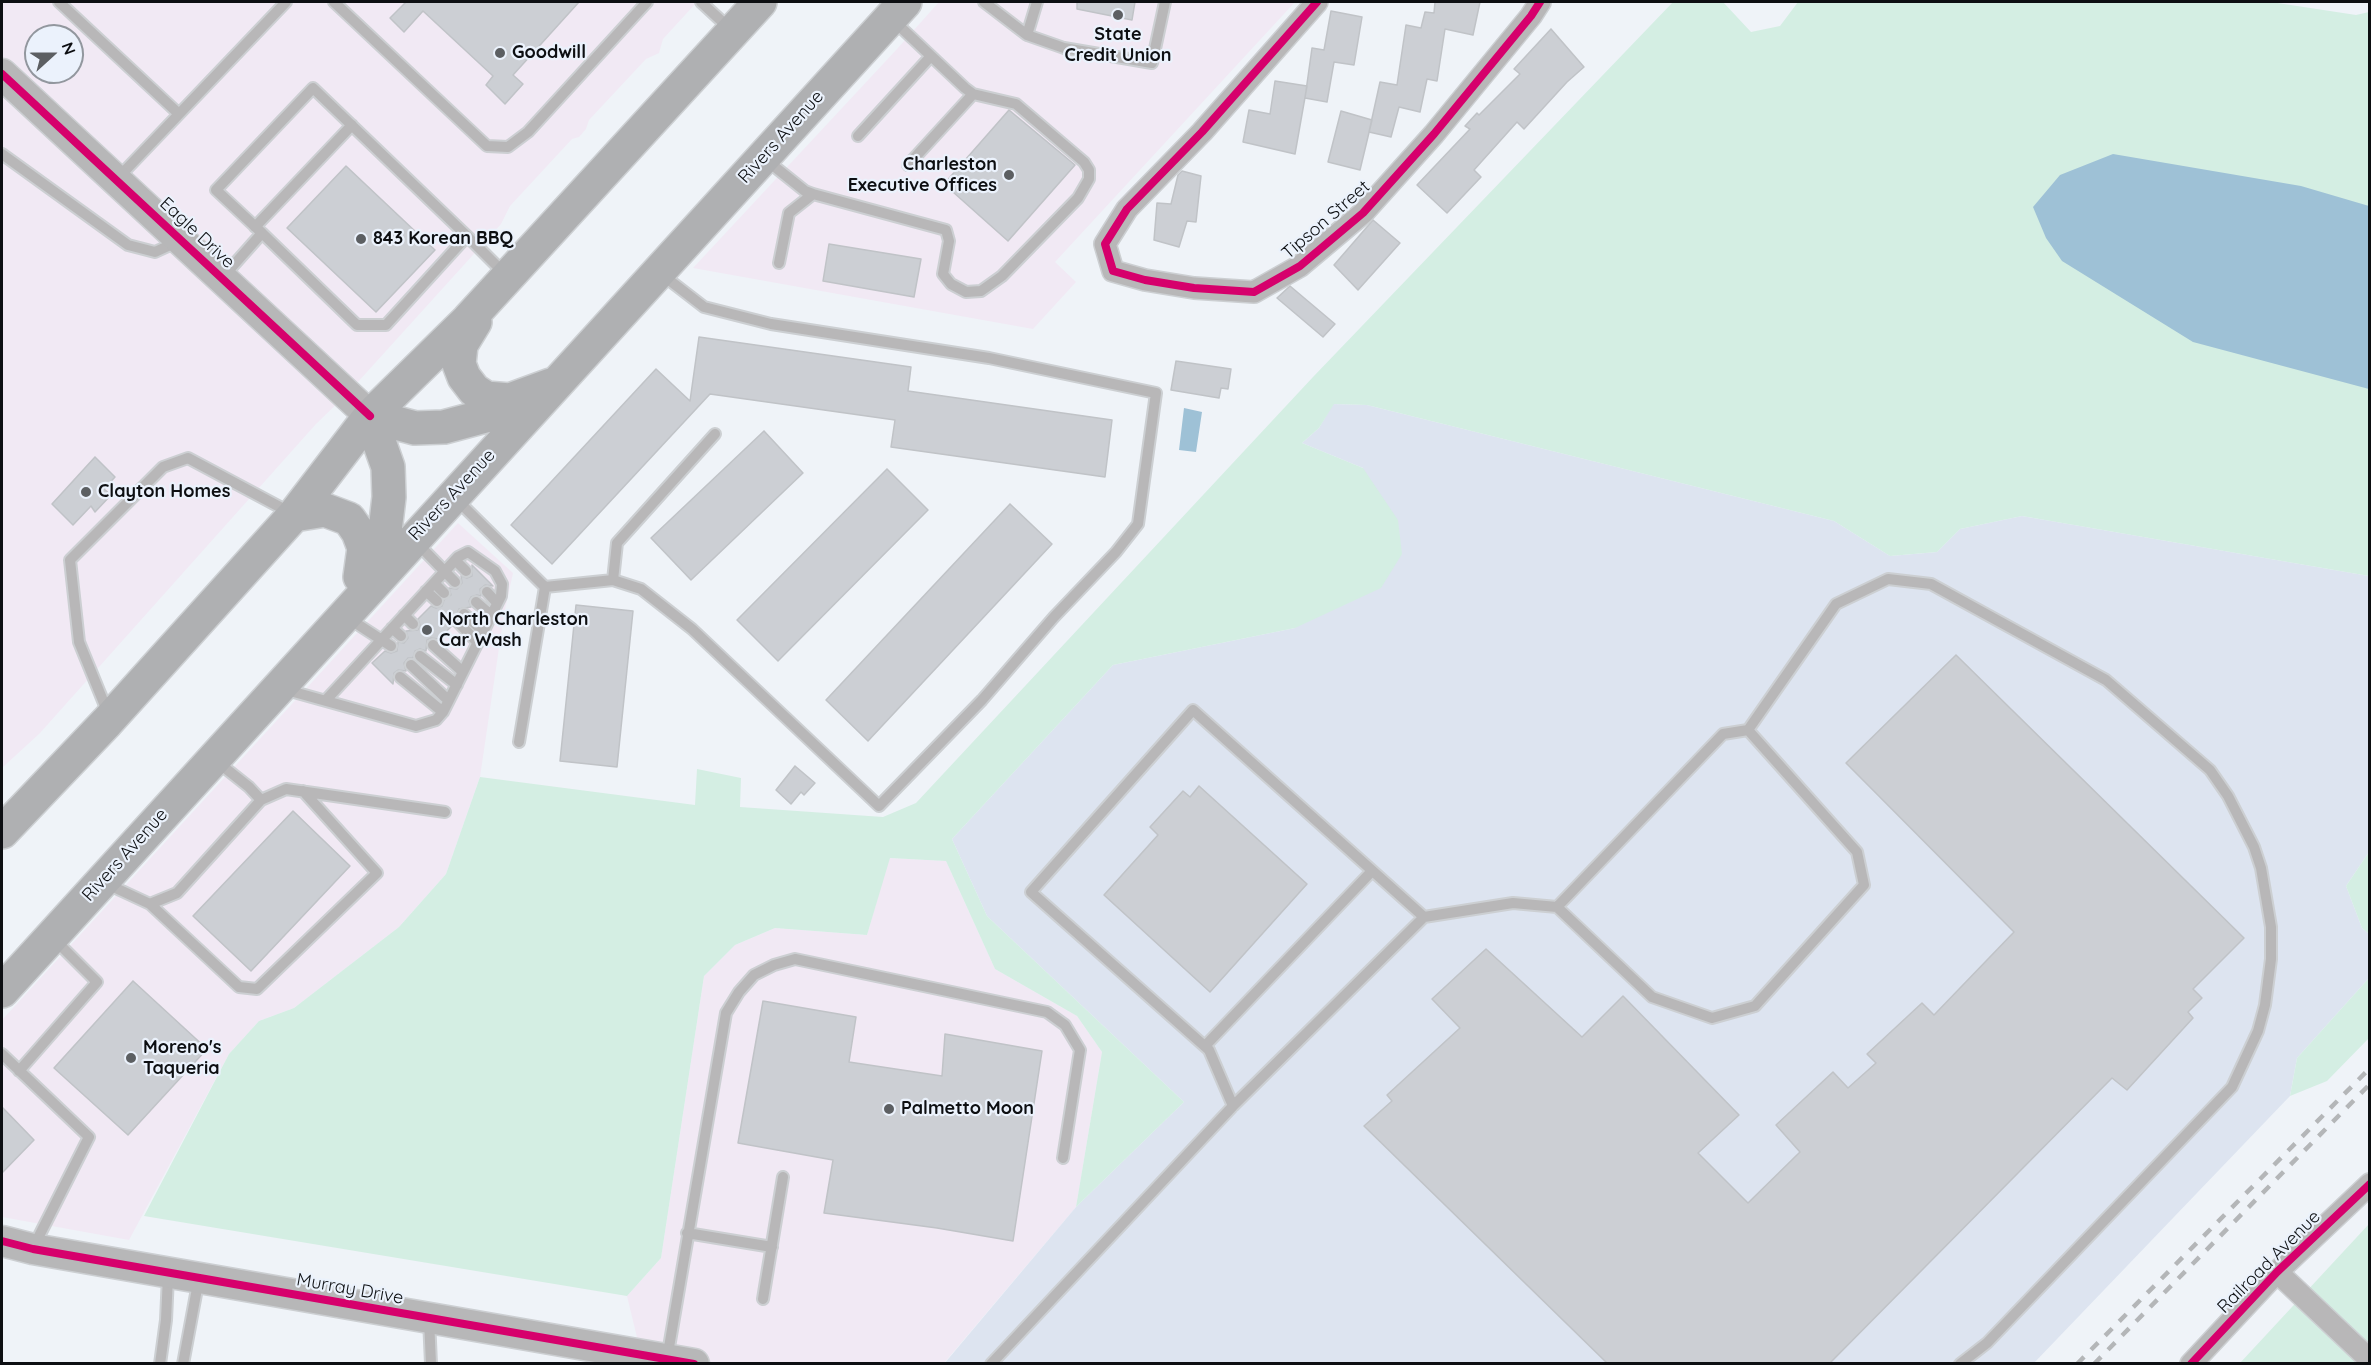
<!DOCTYPE html>
<style>
body{margin:0}
#map{position:relative;width:2371px;height:1365px;overflow:hidden;background:#eff3f8;font-family:Quicksand,sans-serif}
canvas{display:block}
.frame{position:absolute;inset:0;border:3px solid #0d0f12;pointer-events:none}
.north{position:absolute;left:24px;top:24px;width:60px;height:60px;box-sizing:border-box;background:#ebf2fc;border:2px solid #92979e;border-radius:50%;rotate:69deg;font-size:16px;font-weight:700;line-height:24px;text-align:center;color:#0d0f12}
.north::after{content:'';display:block;margin:auto;width:21px;height:27px;background:#5c5f62;clip-path:polygon(50% 0,100% 100%,50% 72%,0 100%)}
</style>
<div id="map">
<canvas width="2371" height="1365"></canvas>
<div class="frame"></div>
<div class="north">N</div>
</div>
<script>
const g = document.querySelector('canvas').getContext('2d');
g.lineJoin = 'round';
function fillPath(path, color) {
  g.fillStyle = color;
  g.fill(path, 'evenodd');
}
function shape(rows) {
  const path = new Path2D();
  for (const r of rows) {
    path.moveTo(r[0], r[1]);
    for (let i = 2; i < r.length; i += 2) path.lineTo(r[i], r[i + 1]);
  }
  return path;
}
function trace(path, color, width, dash) {
  g.strokeStyle = color;
  g.lineWidth = width;
  g.lineCap = dash ? 'butt' : 'round';
  g.setLineDash(dash || []);
  g.stroke(path);
}
function drawText(font, color, halo, rows, align = 'center') {
  g.font = font + ' Quicksand,sans-serif';
  g.lineWidth = 4.5;
  g.setLineDash([]);
  g.textBaseline = 'middle';
  g.strokeStyle = halo;
  g.fillStyle = color;
  for (const [text, x, y, turn = 0] of rows) {
    g.save();
    g.translate(x, y);
    g.rotate((+turn || 0) * Math.PI / 180);
    g.textAlign = isNaN(turn) ? turn : align;
    if (halo) g.strokeText(text, 0, 0);
    g.fillText(text, 0, 0);
    g.restore();
  }
}
const commercial = shape([
 [2,2,697,2,663,39,659,53,646,59,589,120,586,129,579,137,572,139,510,206,501,224,347,394,316,424,40,733,2,768],
 [36,36,72,36,72,72,36,72],
 [939,2,1295,2,1055,262,1076,282,1033,329,693,268,897,49],
 [458,523,513,573,504,614,480,777,446,874,399,927,294,1008,259,1021,229,1054,129,1240,2,1217,2,1020],
 [889,858,946,861,995,969,1077,1016,1102,1052,1076,1207,944,1363,694,1364,641,1354,627,1296,661,1258,704,976,735,945,775,928,867,935]
]);
const built = shape([
 [1333,404,1367,405,1834,521,1890,556,1937,552,1960,529,2022,516,2369,576,2369,852,2346,886,2362,928,2369,934,2369,978,2297,1058,2290,1096,2034,1363,944,1364,1076,1207,1184,1102,987,916,952,839,1113,665,1295,628,1363,468,1302,443,1319,428]
]);
const green = shape([
 [1673,2,1723,2,1751,32,1780,26,1798,2,2271,2,2356,15,2369,12,2369,576,2022,516,1960,529,1937,552,1890,556,1834,521,1367,405,1334,404,1319,428,1302,443,1363,468,1398,520,1402,554,1381,588,1295,628,1113,665,952,839,987,916,1184,1102,1076,1207,1102,1052,1077,1016,995,969,946,861,890,858,867,935,775,928,735,945,704,976,661,1258,627,1296,144,1216,229,1054,259,1021,294,1008,399,927,446,874,480,777,695,805,697,769,741,778,740,807,883,817,916,803,1313,377],
 [2369,852,2369,934,2362,928,2346,886],
 [2369,978,2369,1038,2327,1081,2290,1096,2297,1058],
 [2369,1224,2369,1363,2240,1363]
]);
const water = shape([
 [2113,154,2301,186,2369,206,2369,389,2193,342,2062,261,2046,238,2033,207,2060,175],
 [1184,408,1202,412,1196,452,1179,450]
]);
const building = shape([
 [406,2,579,2,513,75,523,84,505,104,486,85,493,76,423,11,404,32,390,18,406,2],
 [1077,2,1135,2,1132,20,1077,9,1077,2],
 [1435,2,1480,2,1473,35,1445,29,1437,81,1427,79,1420,112,1399,107,1391,137,1369,132,1380,82,1397,85,1406,25,1421,28,1425,12,1434,13,1435,2],
 [1331,11,1362,17,1354,65,1334,62,1327,102,1305,98,1312,48,1324,50,1331,11],
 [1551,29,1584,67,1567,82,1524,129,1517,122,1474,170,1481,177,1447,213,1417,185,1470,129,1465,126,1477,113,1479,115,1520,74,1514,69,1551,29],
 [1275,81,1307,86,1295,154,1243,142,1249,110,1270,114,1275,81],
 [1009,110,1075,165,1008,241,944,184,1009,110],
 [1341,111,1372,120,1360,170,1328,162,1341,111],
 [346,166,435,250,376,312,287,228,346,166],
 [1182,171,1201,176,1196,222,1187,221,1179,247,1154,240,1157,203,1171,204,1178,175,1182,171],
 [1373,220,1400,243,1358,290,1334,265,1373,220],
 [829,244,921,259,914,297,823,281,829,244],
 [1290,286,1335,324,1323,337,1277,298,1290,286],
 [699,337,911,367,908,391,1112,420,1105,477,891,447,895,420,710,394,552,564,511,525,656,369,690,401,699,337],
 [1176,361,1231,369,1228,389,1221,388,1219,398,1171,390,1176,361],
 [764,431,803,473,691,580,651,538,764,431],
 [95,457,115,477,104,489,111,495,95,512,91,506,73,525,52,504,95,457],
 [887,469,928,510,778,661,737,620,887,469],
 [1010,504,1052,544,868,741,826,700,1010,504],
 [472,565,493,586,485,585,480,589,481,596,477,595,471,597,469,601,471,607,459,609,457,614,450,618,452,626,438,639,431,638,427,640,426,651,420,649,415,651,413,658,408,658,404,663,406,671,398,670,394,673,393,684,372,663,385,651,391,653,397,651,398,642,404,643,408,638,406,631,418,630,420,625,418,619,431,606,436,608,442,606,444,600,451,595,449,588,457,589,462,583,461,576,467,578,472,576,472,565],
 [576,605,633,611,617,767,560,761,576,605],
 [1956,655,2244,938,2193,989,2202,998,2188,1012,2193,1018,2127,1090,2112,1078,1829,1364,1608,1364,1364,1126,1392,1101,1387,1095,1460,1028,1432,999,1486,949,1582,1037,1623,996,1739,1115,1698,1153,1748,1203,1800,1152,1776,1125,1833,1072,1848,1088,1876,1063,1867,1054,1922,1003,1934,1015,2014,932,1846,763,1956,655],
 [795,766,815,783,804,795,801,792,791,804,776,790,795,766],
 [1199,786,1307,884,1210,992,1104,895,1158,835,1150,827,1183,791,1190,797,1199,786],
 [293,811,350,866,251,971,193,916,293,811],
 [133,981,207,1049,128,1135,54,1068,133,981],
 [763,1001,856,1017,849,1062,942,1076,945,1034,1042,1051,1013,1241,937,1228,824,1213,833,1160,738,1143,763,1001],
 [2,1107,34,1140,2,1173,2,1107]
]);
const lane = shape([
 [59,2,179,114],
 [334,2,487,146,508,147,528,132,647,2],
 [701,2,729,28],
 [984,2,1027,35,1064,48,1152,63,1165,2],
 [1027,35,1037,2],
 [858,136,931,56],
 [2,154,128,245,155,252,179,241],
 [765,159,805,191,813,194,946,230,949,241,943,274,951,284,966,292,981,291,1002,276,1078,198,1089,179,1089,170,1084,162,1016,104,973,94,965,88,894,21],
 [908,165,973,94],
 [117,179,286,2],
 [255,227,352,125],
 [262,233,216,190,313,88,467,236],
 [779,263,789,213,813,194],
 [223,277,262,233,357,325,386,325,467,236,506,275],
 [455,498,545,587],
 [417,543,455,582],
 [455,560,466,571],
 [613,580,617,543,715,434],
 [434,583,444,593],
 [426,591,437,601],
 [487,592,497,603],
 [476,602,491,615],
 [464,614,483,631],
 [404,615,413,624],
 [348,618,391,646],
 [457,621,478,643],
 [392,628,401,636],
 [433,645,463,672],
 [420,656,457,685],
 [411,665,448,700],
 [400,677,443,712],
 [283,689,416,726,436,720,443,712,501,596,502,584,495,571,468,552,458,557,326,700],
 [108,713,79,642,70,560,163,467,188,458,291,513],
 [1748,730,1836,604,1888,579,1931,584,2106,680,2210,770,2228,796,2254,847,2261,868,2271,927,2271,959,2265,1005,2258,1031,2232,1087,1987,1343,1960,1364],
 [519,742,545,587,613,580,641,589,692,629,879,806,982,700,1054,617,1116,552,1138,524,1156,393,989,358,771,324,704,307,660,273],
 [261,800,286,789,445,812],
 [107,884,150,904,177,893,261,800,249,787,215,760],
 [150,904,239,987,257,989,377,873,303,791],
 [1205,1046,1372,871],
 [2,1054,89,1137,34,1246],
 [19,1071,97,982,54,939],
 [1233,1106,1209,1050,1031,892,1193,710,1424,917],
 [687,1233,772,1247],
 [763,1299,783,1177],
 [429,1319,431,1364],
 [667,1359,726,1013,739,992,754,975,774,965,795,959,1047,1012,1065,1025,1080,1050,1063,1158],
 [160,1364,166,1320,168,1276],
 [183,1364,199,1278],
 [991,1364,1233,1106,1424,917,1513,903,1557,907,1652,997,1712,1018,1755,1006,1864,885,1857,852,1748,730,1723,734,1557,907]
]);
const street = shape([
 [1317,2,1202,132,1127,209,1105,244,1113,271,1145,280,1194,288,1254,292,1300,266,1363,213,1434,134,1531,16,1540,2],
 [2277,1272,2370,1360],
 [2191,1364,2277,1272,2370,1184]
]);
const secondary = shape([
 [2,74,370,416],
 [2,1241,33,1249,694,1364]
]);
const primary = shape([
 [475,322,461,345,459,364,464,377,474,390,486,398,510,400,551,385],
 [370,416,415,428,444,427,500,412,518,403],
 [294,515,325,510,349,519,358,532,364,548,360,577],
 [365,578,385,531,389,497,388,467,370,416],
 [2,832,107,722,294,515,370,416,468,320,760,2],
 [2,991,905,2]
]);
const rail = shape([
 [2077,1364,2370,1068],
 [2094,1364,2370,1084]
]);
const cycleway = shape([
 [1317,2,1202,132,1127,209,1105,244,1113,271,1145,280,1194,288,1254,292,1300,266,1363,213,1434,134,1531,16,1540,2],
 [2,74,370,416],
 [2,1241,33,1249,694,1364],
 [2191,1364,2277,1272,2370,1184]
]);
const markers = [
 [1118,15,6,"#5c5f62"],
 [500,53,6,"#5c5f62"],
 [1009,175,6,"#5c5f62"],
 [361,239,6,"#5c5f62"],
 [86,492,6,"#5c5f62"],
 [427,630,6,"#5c5f62"],
 [131,1058,6,"#5c5f62"],
 [889,1109,6,"#5c5f62"]
];
const poiNames = [
 ["State",1118,35,"center"],
 ["Credit Union",1118,56,"center"],
 ["Goodwill",512,53],
 ["Charleston",997,165,"right"],
 ["Executive Offices",997,186,"right"],
 ["843 Korean BBQ",373,239],
 ["Clayton Homes",98,492],
 ["North Charleston",439,620],
 ["Car Wash",439,641],
 ["Moreno's",143,1048],
 ["Taqueria",143,1069],
 ["Palmetto Moon",901,1109]
];
const streetNames = [
 ["Rivers Avenue",781,137,-48],
 ["Tipson Street",1326,220,-41],
 ["Eagle Drive",197,233,43],
 ["Rivers Avenue",452,495,-47],
 ["Rivers Avenue",125,855,-48],
 ["Railroad Avenue",2269,1262,-45],
 ["Murray Drive",350,1289,10]
];
fillPath(commercial, '#f1e9f4');
fillPath(built, '#dde4f0');
fillPath(green, '#d4eee3');
fillPath(water, '#9ec1d6');
fillPath(building, '#cccfd4');
trace(building, '#c0c3c7', 1.5);
trace(lane, '#cccfd2', 14);
trace(street, '#cccfd2', 24);
trace(secondary, '#cccfd2', 33);
trace(primary, '#cccfd2', 36);
trace(lane, '#b8b7b8', 10);
trace(street, '#b8b7b8', 21);
trace(secondary, '#b7b7b8', 30);
trace(primary, '#afb0b2', 33);
trace(rail, '#b4b6b8', 4.5, [10, 10]);
trace(cycleway, '#d6006c', 8);
for (const [x, y, r, color] of markers) {
  const dot = new Path2D();
  dot.arc(x, y, r, 0, 2 * Math.PI);
  g.fillStyle = color;
  g.fill(dot);
  trace(dot, '#ebf2fc', 2);
}
drawText('bold 18px', '#0d0f12', '#ebf2fc', poiNames, 'left');
drawText('18px', '#0d0f12', '#ebf2fc', streetNames);
</script>
